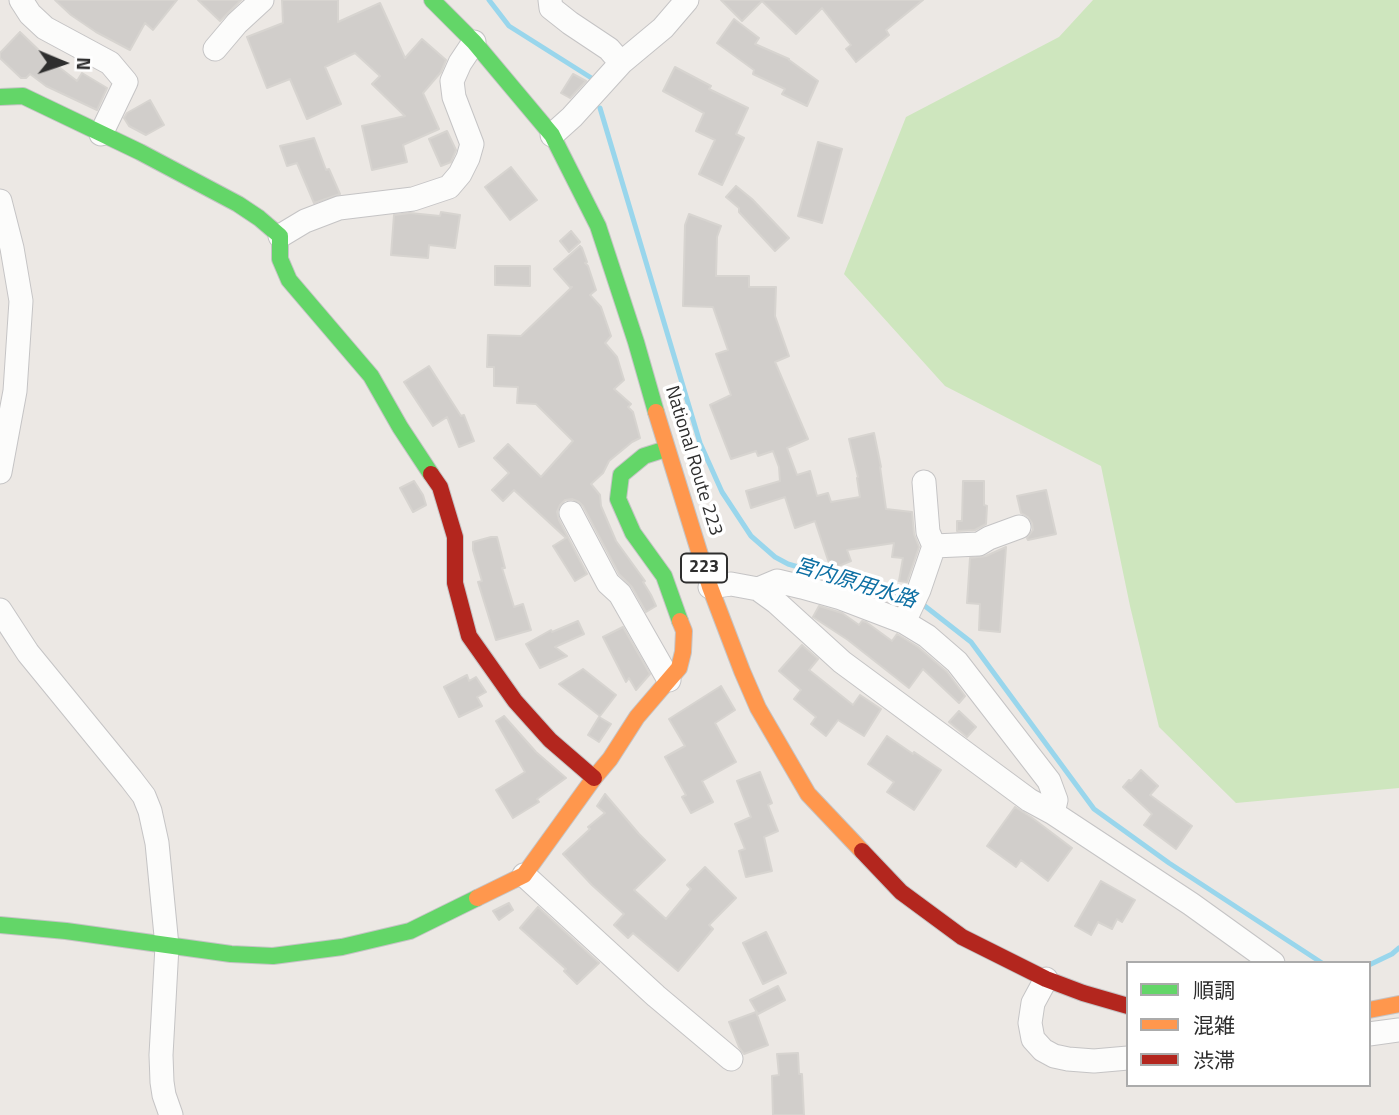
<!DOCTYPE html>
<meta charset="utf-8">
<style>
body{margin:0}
#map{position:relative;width:1399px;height:1115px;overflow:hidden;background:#ece8e4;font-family:"Titillium Web","Noto Sans JP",sans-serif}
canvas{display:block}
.legend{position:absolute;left:1126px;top:961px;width:245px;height:126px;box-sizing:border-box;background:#fff;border:2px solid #ababab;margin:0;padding:9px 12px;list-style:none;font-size:21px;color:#2e2e2e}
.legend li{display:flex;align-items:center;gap:14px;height:35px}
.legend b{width:35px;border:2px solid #ababab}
.north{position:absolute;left:28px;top:28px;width:70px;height:70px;-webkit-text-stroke:5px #fff;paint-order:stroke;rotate:92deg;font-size:19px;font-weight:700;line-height:28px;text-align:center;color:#2e2e2e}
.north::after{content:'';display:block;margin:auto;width:24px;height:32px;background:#2e2e2e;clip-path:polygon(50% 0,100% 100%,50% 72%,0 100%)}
</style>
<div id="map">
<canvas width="1399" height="1115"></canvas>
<ul class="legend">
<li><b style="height:9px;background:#63d668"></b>順調</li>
<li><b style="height:9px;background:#ff974d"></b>混雑</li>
<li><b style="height:9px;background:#b3261e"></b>渋滞</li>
</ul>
<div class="north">N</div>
</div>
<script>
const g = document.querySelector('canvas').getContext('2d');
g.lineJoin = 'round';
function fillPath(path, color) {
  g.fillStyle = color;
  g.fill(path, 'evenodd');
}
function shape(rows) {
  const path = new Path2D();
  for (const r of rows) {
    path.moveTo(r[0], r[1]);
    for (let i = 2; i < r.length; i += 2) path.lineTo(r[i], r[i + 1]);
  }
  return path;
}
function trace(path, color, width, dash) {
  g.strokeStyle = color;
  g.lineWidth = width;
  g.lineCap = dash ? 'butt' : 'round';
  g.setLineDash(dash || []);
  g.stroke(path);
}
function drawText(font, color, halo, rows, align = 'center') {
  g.font = font + ' "Titillium Web","Noto Sans JP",sans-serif';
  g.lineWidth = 7;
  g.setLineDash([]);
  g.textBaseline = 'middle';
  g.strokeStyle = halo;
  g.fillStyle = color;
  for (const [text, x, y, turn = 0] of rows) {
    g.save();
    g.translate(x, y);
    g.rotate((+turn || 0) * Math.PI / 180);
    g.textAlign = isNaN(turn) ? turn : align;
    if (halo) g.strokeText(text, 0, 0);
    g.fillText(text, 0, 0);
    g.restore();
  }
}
const green = shape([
 [1093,0,1399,0,1399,788,1236,803,1159,727,1130,606,1101,466,945,386,844,274,906,117,1059,37]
]);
const stream = shape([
 [489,0,509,26,593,79],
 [600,108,700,443,722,492,751,536,775,557,788,564,908,599],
 [921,603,971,642,1094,809,1169,863,1322,963],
 [1369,965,1392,954,1399,948]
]);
const building = shape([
 [55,0,177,0,153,30,145,23,130,50,96,32,71,15,55,0],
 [198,0,241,0,220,21,198,0],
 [282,0,338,0,338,22,380,3,405,58,422,39,446,60,441,72,423,93,439,129,403,145,407,162,372,170,362,126,405,116,372,84,380,76,355,53,325,67,341,104,307,119,290,79,267,88,247,37,283,23,282,0],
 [721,0,923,0,886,30,889,35,856,62,846,49,851,45,822,8,796,34,762,1,742,21,721,0],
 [734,19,759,38,755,44,789,59,789,60,818,81,807,106,782,94,785,89,753,74,754,70,717,43,734,19],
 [20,32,47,58,77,81,82,73,107,88,97,110,46,86,30,74,26,78,21,78,0,58,0,53,20,32],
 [675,67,711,86,709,89,748,108,736,134,744,138,722,185,699,174,715,140,696,131,704,113,663,91,675,67],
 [573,74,586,81,570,98,561,93,573,74],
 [150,100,164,125,146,135,129,126,124,118,127,113,150,100],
 [447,131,456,150,451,162,441,166,429,139,447,131],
 [314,138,326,170,329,169,340,194,314,203,297,163,287,166,280,146,314,138],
 [818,142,842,149,822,223,798,216,818,142],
 [511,167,537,200,510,220,485,187,511,167],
 [736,186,752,199,789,238,775,251,739,212,739,208,726,197,736,186],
 [441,212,460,215,455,248,429,245,428,258,391,255,394,215,410,213,440,216,441,212],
 [689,214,721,226,717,237,716,276,749,276,749,287,776,287,775,316,789,356,775,362,808,439,787,448,797,475,810,471,817,496,828,493,831,502,860,497,857,478,858,477,849,439,874,433,881,467,880,467,886,509,912,512,914,534,919,547,907,582,899,581,903,558,892,557,894,543,847,550,851,561,831,569,815,521,795,528,785,497,751,508,746,491,780,481,779,467,773,451,758,456,756,451,731,459,710,405,731,395,716,354,728,350,713,307,683,306,685,225,689,214],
 [571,231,580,242,569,252,560,241,571,231],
 [580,246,582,248,587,262,585,263,588,266,596,290,590,295,601,307,611,336,605,343,617,357,624,380,614,389,631,404,628,407,633,412,640,438,632,442,609,461,603,473,591,484,600,495,601,506,616,541,645,581,643,582,651,595,656,606,646,612,632,587,619,574,583,506,579,502,572,499,565,500,560,505,557,512,559,520,587,574,575,581,553,546,566,538,514,490,503,501,492,490,509,473,494,458,508,444,541,477,573,441,536,404,517,403,518,387,494,386,494,367,487,367,488,335,521,336,572,287,570,287,554,269,580,246],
 [495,266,530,266,530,286,495,285,495,266],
 [429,366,461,416,464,415,474,441,459,447,447,417,433,426,404,382,429,366],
 [414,481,423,495,426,505,413,512,400,488,414,481],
 [963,481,984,481,984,505,987,506,986,524,975,530,957,531,957,521,962,521,963,481],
 [1046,490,1056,534,1028,540,1027,538,1033,530,1032,523,1028,517,1021,513,1017,496,1046,490],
 [491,537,497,537,505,568,502,568,514,607,523,604,531,630,496,640,478,582,482,581,473,550,473,542,491,537],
 [1006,547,1000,632,979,630,980,604,967,603,970,558,986,556,1006,547],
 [819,606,842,613,859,625,862,621,866,622,892,641,897,634,918,647,947,672,965,696,959,703,923,669,909,688,848,640,813,617,819,606],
 [578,621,584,634,555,647,567,656,540,668,526,644,551,630,552,632,578,621],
 [623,627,650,674,636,690,629,678,626,682,603,637,623,627],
 [802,645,818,659,809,670,853,705,860,695,881,709,864,736,838,720,826,736,811,724,816,717,794,699,801,690,779,671,802,645],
 [583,669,616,695,600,716,559,684,583,669],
 [467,675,469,681,476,677,486,692,477,697,482,706,459,717,444,687,467,675],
 [721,686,735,710,715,723,736,762,702,781,713,802,691,813,682,797,686,795,665,757,685,746,669,719,721,686],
 [959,711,976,727,967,737,949,722,959,711],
 [504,716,536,752,566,778,537,799,539,802,513,818,496,790,525,772,496,721,504,716],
 [599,717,611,724,599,742,588,735,599,717],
 [887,736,913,754,914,752,941,770,914,810,887,792,894,782,868,764,887,736],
 [1141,770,1158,786,1150,795,1192,826,1176,849,1144,825,1152,814,1123,787,1129,780,1131,781,1141,770],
 [760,772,772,803,768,805,778,831,764,837,772,871,746,877,739,851,745,849,735,824,751,817,737,781,760,772],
 [605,794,639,834,665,860,634,890,666,919,691,889,687,885,705,867,736,898,709,925,713,929,678,971,633,933,628,938,614,925,624,914,592,885,563,854,590,829,588,827,605,813,597,806,605,794],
 [1015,807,1031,817,1072,848,1048,881,1021,860,1016,867,987,846,1015,807],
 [1101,881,1135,900,1122,922,1117,919,1112,929,1098,922,1091,935,1075,926,1101,881],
 [509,903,513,910,499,920,493,911,509,903],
 [538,907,599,963,577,984,564,971,566,969,520,928,538,907],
 [766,932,786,973,763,984,743,943,766,932],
 [778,986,785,1000,758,1014,750,1000,778,986],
 [756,1012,768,1045,744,1054,739,1047,729,1022,756,1012],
 [798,1053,799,1074,802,1074,804,1115,773,1115,772,1076,779,1075,777,1054,798,1053]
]);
const street = shape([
 [21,0,30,14,45,28,110,63,126,82,101,134],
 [550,0,551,8,570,23,609,49,621,63],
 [215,49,237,23,262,0],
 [552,135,572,117,621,63,663,28,687,0],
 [0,201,12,248,21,301,15,391,0,472],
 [280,236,305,221,339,208,413,199,449,187,460,174,468,158,472,144,454,97,452,81,460,63,474,42],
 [924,482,928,532,934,546],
 [571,513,608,583,620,594,669,680],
 [710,587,731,584,758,589,776,602,842,662,1029,800,1053,813,1191,904,1273,963],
 [758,589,777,581,802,587,841,598,904,622,927,636,957,662,1049,781,1056,800,1053,813],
 [0,610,28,653,131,779,144,796,150,811,157,843,167,946,161,1055,162,1082,164,1095,171,1115],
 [904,622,919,590,934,546,979,544,989,538,1019,527],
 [524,875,656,996,731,1059],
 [1046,979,1033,1003,1030,1023,1033,1039,1043,1050,1054,1056,1068,1059,1094,1061,1128,1058],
 [1369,1034,1399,1030]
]);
const fast = shape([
 [432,0,474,42,552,135,598,226,636,342,656,412],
 [0,97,23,96,140,152,238,204,259,218,280,236,280,259,289,280,371,376,400,427,431,474],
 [666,449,644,456,621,475,618,499,633,533,664,576,680,621],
 [0,925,66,931,231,954,273,956,342,947,410,931,477,898]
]);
const slow = shape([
 [656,412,710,587,742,671,758,708,808,794,862,851],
 [477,898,524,875,594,778,610,759,637,717,679,668,683,652,684,631,680,621],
 [1369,1010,1399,1004]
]);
const jam = shape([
 [431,474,440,487,455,537,455,583,469,636,515,701,550,740,594,778],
 [862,851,901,892,962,937,1046,979,1083,993,1128,1006]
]);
const shields = [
 [704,568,46]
];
const shieldNames = [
 ["223",704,568]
];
const streetNames = [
 ["National Route 223",693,461,73]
];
const waterNames = [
 ["宮内原用水路",855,584,17]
];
fillPath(green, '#cee6be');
trace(stream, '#99d6ec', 5);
fillPath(building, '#d1cecb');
trace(building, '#d7d4d0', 2);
trace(street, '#c5c4c5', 25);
trace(fast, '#c5c4c5', 18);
trace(slow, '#c5c4c5', 18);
trace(jam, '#c5c4c5', 18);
trace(street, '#fcfcfb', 23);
trace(fast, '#63d668', 16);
trace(slow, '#ff974d', 16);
trace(jam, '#b3261e', 16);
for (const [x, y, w] of shields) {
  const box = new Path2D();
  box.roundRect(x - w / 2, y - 14.5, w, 29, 5);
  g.fillStyle = '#fff';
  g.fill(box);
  trace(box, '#2e2e2e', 2);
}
drawText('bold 18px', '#2e2e2e', null, shieldNames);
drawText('19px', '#2e2e2e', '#fff', streetNames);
drawText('italic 21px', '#0d6fa3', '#fff', waterNames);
</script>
